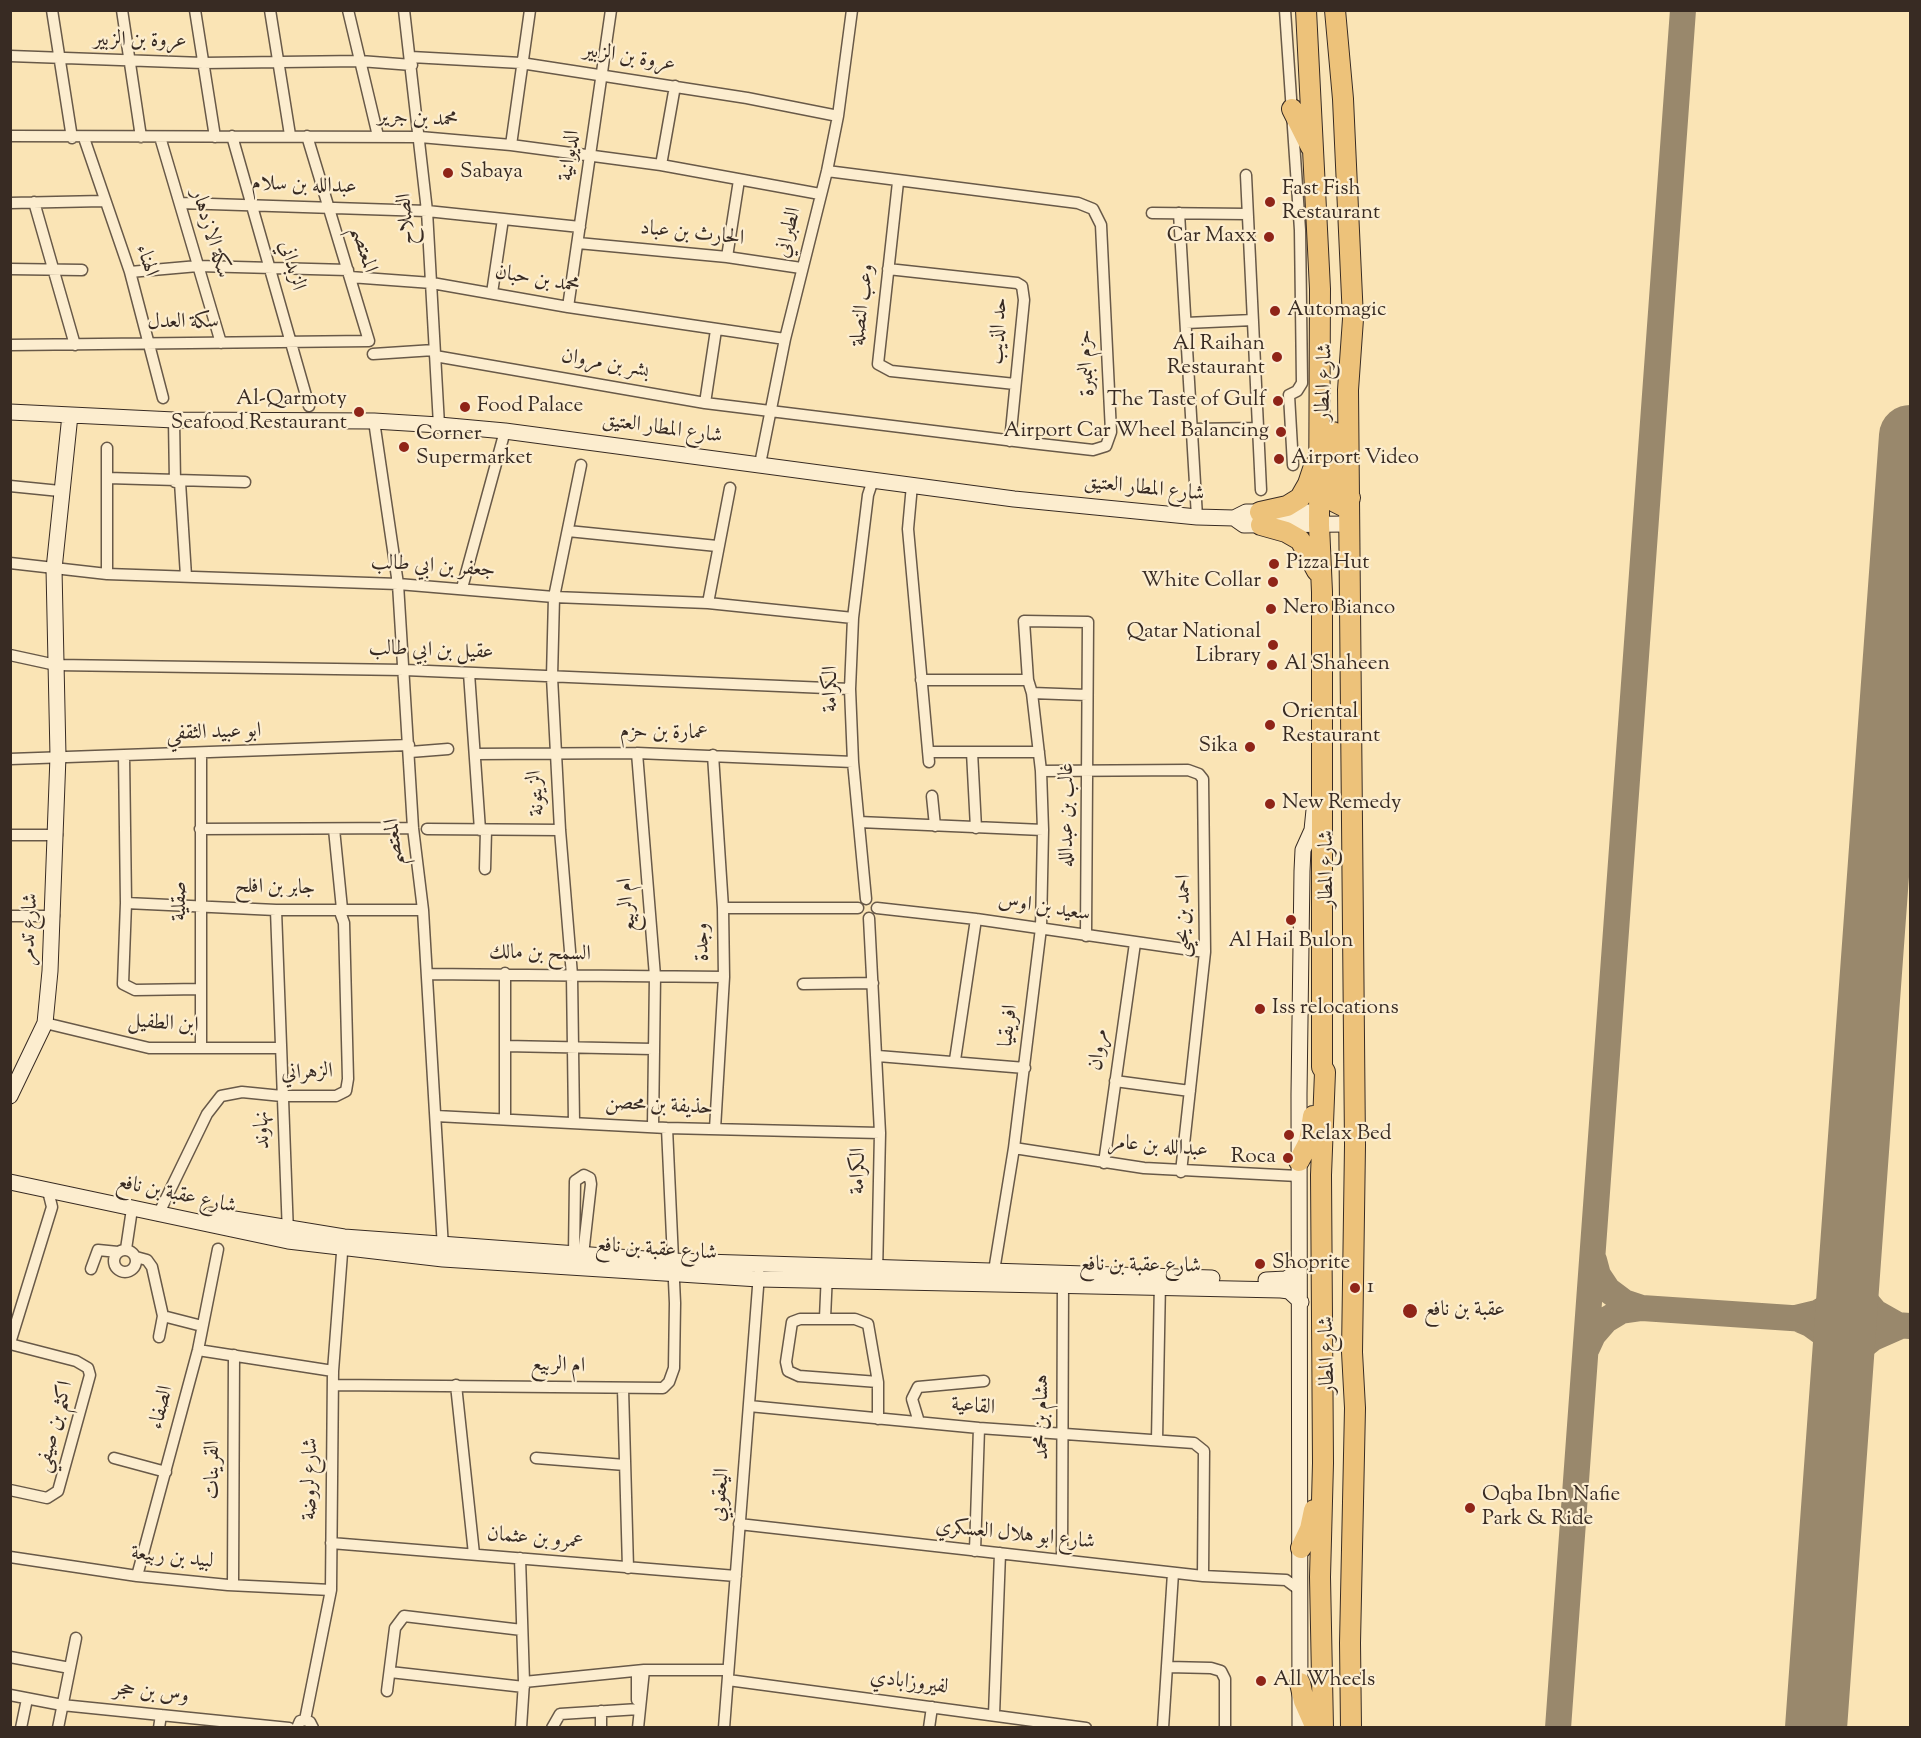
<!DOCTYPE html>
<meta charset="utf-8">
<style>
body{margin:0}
#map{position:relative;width:1921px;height:1738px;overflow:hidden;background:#fae4b5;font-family:"Sorts Mill Goudy",serif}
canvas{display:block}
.frame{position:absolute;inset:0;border:12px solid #382b23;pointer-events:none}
</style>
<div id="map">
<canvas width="1921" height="1738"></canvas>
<div class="frame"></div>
</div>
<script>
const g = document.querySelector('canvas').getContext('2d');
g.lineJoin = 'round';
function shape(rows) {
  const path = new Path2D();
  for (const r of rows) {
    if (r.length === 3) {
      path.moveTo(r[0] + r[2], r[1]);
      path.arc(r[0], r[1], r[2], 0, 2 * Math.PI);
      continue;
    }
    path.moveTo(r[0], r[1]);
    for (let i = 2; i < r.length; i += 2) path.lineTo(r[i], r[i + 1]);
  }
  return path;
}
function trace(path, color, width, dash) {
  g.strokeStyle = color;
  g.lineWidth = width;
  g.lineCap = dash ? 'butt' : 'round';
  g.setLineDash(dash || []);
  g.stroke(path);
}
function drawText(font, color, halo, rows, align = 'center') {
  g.font = font + ' "Sorts Mill Goudy",Amiri,serif';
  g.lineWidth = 4.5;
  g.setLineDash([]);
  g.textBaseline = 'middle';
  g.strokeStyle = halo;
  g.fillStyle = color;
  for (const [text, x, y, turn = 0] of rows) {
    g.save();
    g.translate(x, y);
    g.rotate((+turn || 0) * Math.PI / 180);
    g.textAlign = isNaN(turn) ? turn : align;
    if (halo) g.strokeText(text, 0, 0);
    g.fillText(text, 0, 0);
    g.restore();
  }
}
const taxiway = shape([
 [1890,701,1898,726,1910,740],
 [1885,787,1896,765,1910,754],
 [1851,1262,1853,1278,1864,1299,1875,1312,1898,1325],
 [1642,1308,1910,1326],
 [1587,1348,1593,1335,1606,1320,1621,1311,1642,1308,1624,1302,1608,1290,1598,1275,1594,1260],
 [1843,1370,1837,1351,1828,1337,1810,1324,1796,1318,1817,1313,1831,1305,1850,1276],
 [1842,1383,1848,1364,1863,1346,1873,1338,1898,1327],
 [1558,1728,1683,10]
]);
const runway = shape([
 [1816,1728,1910,436]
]);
const street = shape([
 [52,10,72,138],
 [122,10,141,137],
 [195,10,215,137],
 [270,10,290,135],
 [348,10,378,136],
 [404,10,427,211,439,425],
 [1285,10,1300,230,1302,383,1297,391,1289,395,1293,465],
 [10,56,203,63,360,61,412,65],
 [411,57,521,63,747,98,838,116],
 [10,136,420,137,511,145,661,165,820,194],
 [232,136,309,406],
 [160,137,221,343],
 [84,138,130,272,163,398],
 [511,145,530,10],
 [661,165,675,86],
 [1246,175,1261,490],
 [898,182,878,364,891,371,1015,384],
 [34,202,75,345],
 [10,203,103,201],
 [180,203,427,211,580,227],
 [1152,213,1247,214],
 [1179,213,1197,517],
 [578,243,727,257,801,268],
 [727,257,739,180],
 [10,269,82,270],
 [888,269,1017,283,1022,286,1024,300,1010,441],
 [130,272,198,266,348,270],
 [350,277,432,283,568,307,785,339],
 [492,293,503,219],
 [568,307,611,10],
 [1186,323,1253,320],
 [10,345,369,341,307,136],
 [373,354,434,350],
 [435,356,705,403,1031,443,1093,450,1106,446,1111,432,1101,225,1093,209,1078,203,827,171],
 [705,403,716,330],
 [174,420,175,482],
 [374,421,398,584,413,828,423,910,443,1248],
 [1191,429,1258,428],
 [107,448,107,574],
 [760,464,785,339,827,171,838,116,852,10],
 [108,478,245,482],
 [180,482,186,576],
 [912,485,908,529,929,762],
 [10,486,60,491],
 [568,531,717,546],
 [10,563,107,574,398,584,554,597,708,603,853,618],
 [462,588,505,431],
 [708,603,730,488],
 [10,655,56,665,405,670,850,689],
 [469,673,480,830],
 [921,680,1028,680],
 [1032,693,1087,695],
 [410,752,448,749],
 [928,752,1039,752],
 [972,752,976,828],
 [637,753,655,976,653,1126],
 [475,754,637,753,853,762],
 [124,755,126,903,123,984,135,990,200,989],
 [713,755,723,908,724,977,715,1129],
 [10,759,409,745],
 [1041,771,1188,770,1199,774,1203,779,1205,952,1181,1172],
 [932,796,935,826],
 [859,822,1043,830],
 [200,829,413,828],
 [334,829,342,909],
 [427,829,560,830],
 [10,835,57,835],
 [485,869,486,830],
 [866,899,853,762,850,689,853,618,868,495,873,480],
 [126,903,276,910,423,910],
 [723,908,858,908],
 [877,908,976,919,1205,952],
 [276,910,288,1234],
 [10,916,54,916],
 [869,918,880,1133,877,1274],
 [428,974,724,977],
 [803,984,873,983],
 [45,1023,149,1048,281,1048],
 [505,1046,653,1049],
 [201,1048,201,754],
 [878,1056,1025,1068],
 [955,1060,976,919],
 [1115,1081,1190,1091],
 [436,1116,667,1128,880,1133],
 [505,1118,505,973],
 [574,1122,572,975,560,830,552,677,554,597,581,465],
 [1014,1148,1144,1168,1298,1176],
 [1104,1163,1135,943],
 [158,1215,207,1114,221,1096,242,1092,282,1096,336,1096,346,1091,348,1079,344,923,339,909],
 [126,1249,132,1209],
 [125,1261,11],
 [574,1254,575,1181,584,1175,590,1178,591,1184,583,1255],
 [136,1257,147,1260,152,1267,163,1316,159,1337],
 [91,1269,98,1250,118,1252],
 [993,1277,1014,1148,1041,928,1043,830,1041,771,1032,693,1028,680,1024,621,1088,622,1086,936],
 [163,1316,202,1326],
 [825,1318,827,1273],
 [10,1343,52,1207,48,1191],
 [10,1344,76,1361,88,1368,90,1375,58,1491,47,1498,10,1490],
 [198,1350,333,1371],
 [333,1385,663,1388,669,1382,674,1368,675,1303,667,1128],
 [456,1385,474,1554],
 [623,1389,628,1568],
 [749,1406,979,1428,1194,1443,1204,1451,1203,1576],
 [878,1419,878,1382,868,1324,855,1319,800,1319,792,1322,786,1362,788,1371,799,1376,878,1382],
 [919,1422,912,1399,918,1387,984,1381],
 [1157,1440,1160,1281],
 [114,1458,166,1472],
 [536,1458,625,1465],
 [739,1524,1203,1576,1286,1580,1301,1591],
 [331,1543,736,1576],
 [975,1551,979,1428],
 [10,1557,137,1576,228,1585,331,1590],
 [520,1558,524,1682,521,1728],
 [1062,1560,1063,1279],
 [137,1576,198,1350,218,1249],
 [233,1585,234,1355],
 [10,1657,70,1668],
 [1168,1667,1211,1668,1221,1671,1225,1679,1225,1728],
 [637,1671,637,1700],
 [390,1672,524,1687],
 [728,1680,1086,1728],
 [524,1682,644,1670,728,1670],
 [387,1691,395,1628,404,1616,522,1630],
 [10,1695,62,1705,289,1728],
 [601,1711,601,1728],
 [994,1715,1000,1553],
 [305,1720,331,1590,333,1371,343,1240],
 [21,1728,27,1699],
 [58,1728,76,1638],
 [159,1728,161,1715],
 [297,1728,300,1721,305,1720,310,1722,313,1728],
 [552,1728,560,1714,639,1709],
 [638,1728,644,1670],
 [724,1728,759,1274],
 [929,1728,932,1707],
 [1163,1728,1173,1573]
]);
const secondary = shape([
 [10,412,174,420,374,421,439,425,505,431,1014,499,1197,517,1234,518,1246,512,1319,512],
 [1234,518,1244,525,1349,524],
 [10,1096,45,1023,50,971,58,756,54,569,70,415],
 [10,1182,288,1241,443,1259,759,1279,1281,1290,1289,1291,1301,1302],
 [210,1215,344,1237,673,1261,1212,1278],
 [1266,1280,1286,1279,1295,1273,1299,1266],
 [1300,1728,1299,1094,1302,871,1303,850,1312,830,1314,810]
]);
const highway = shape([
 [1306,10,1320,289,1319,525,1322,592,1322,1067,1325,1072,1321,1175,1323,1463,1320,1577,1323,1728],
 [1335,10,1343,99,1353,319,1348,390,1355,1145,1352,1352,1355,1408,1350,1643,1351,1728],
 [1292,109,1311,147],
 [1333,432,1335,502,1343,506,1350,498],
 [1260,512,1287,506,1300,498,1308,484,1314,466],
 [1261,525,1286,532,1300,540,1317,571],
 [1299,1161,1309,1142,1313,1116],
 [1301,1548,1310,1529,1314,1510],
 [1300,1683,1304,1701,1316,1728]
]);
const markers = [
 [448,173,6,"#8f2418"],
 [1270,202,6,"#8f2418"],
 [1269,237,6,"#8f2418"],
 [1275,311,6,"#8f2418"],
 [1277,357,6,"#8f2418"],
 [1278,401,6,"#8f2418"],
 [465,407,6,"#8f2418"],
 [359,412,6,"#8f2418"],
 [1281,432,6,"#8f2418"],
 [404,447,6,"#8f2418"],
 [1279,459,6,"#8f2418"],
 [1274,564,6,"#8f2418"],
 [1273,582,6,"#8f2418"],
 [1271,609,6,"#8f2418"],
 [1273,645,6,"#8f2418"],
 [1272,665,6,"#8f2418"],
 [1270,725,6,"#8f2418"],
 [1250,747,6,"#8f2418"],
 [1270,804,6,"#8f2418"],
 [1291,920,6,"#8f2418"],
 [1260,1009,6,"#8f2418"],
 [1289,1135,6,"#8f2418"],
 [1288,1158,6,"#8f2418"],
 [1260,1264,6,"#8f2418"],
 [1355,1288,6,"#8f2418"],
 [1410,1311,8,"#8f2418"],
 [1470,1508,6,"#8f2418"],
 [1261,1681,6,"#8f2418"]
];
const streetNames = [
 ["عروة بن الزبير",140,42,1],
 ["عروة بن الزبير",629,59,9],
 ["محمد بن جرير",418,120,3],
 ["الديوانية",571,156,-82],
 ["عبدالله بن سلام",304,187,2],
 ["الصلاح",408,219,-95],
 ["الطبراني",790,233,-76],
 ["سكة الازدهار",209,234,73],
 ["الحارث بن عباد",692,235,6],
 ["المعتصم",362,250,73],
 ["الهناء",145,261,72],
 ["الزبداني",290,266,74],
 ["محمد بن حبان",537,281,10],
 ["وعب النصلة",864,305,-83],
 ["سكة العدل",183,323],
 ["حد الذيب",1000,331,-86],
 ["حزم البمبرة",1088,363,-93],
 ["بشر بن مروان",605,365,10],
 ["شارع المطار",1326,382,-88],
 ["شارع المطار العتيق",662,430,8],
 ["شارع المطار العتيق",1144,490,6],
 ["جعفر بن ابي طالب",433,568,4],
 ["عقيل بن ابي طالب",431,652,2],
 ["الكرامة",832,689,-90],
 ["ابو عبيد الثقفي",214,734,-2],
 ["عمارة بن حزم",664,734,1],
 ["الزيتونة",538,793,-94],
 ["غالب بن عبدالله",1068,815,-90],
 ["المعتصم",396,842,-96],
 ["شارع المطار",1328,869,-90],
 ["جابر بن افلح",275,889,1],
 ["صقلية",181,901,-90],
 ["ام الربيع",629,905,-95],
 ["سعيد بن اوس",1044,909,9],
 ["احمد بن يحيى",1185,916,-89],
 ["شارع تدمر",31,929,-87],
 ["وجدة",704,942,-91],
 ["السمح بن مالك",540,955,1],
 ["ابن الطفيل",163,1025,4],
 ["افريقيا",1010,1026,-83],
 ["مروان",1100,1050,-82],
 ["الزهراني",307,1074,-2],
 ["حذيفة بن محصن",659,1107,3],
 ["نهاوند",264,1130,-92],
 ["عبدالله بن عامر",1158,1148,5],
 ["الكرامة",860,1171,-89],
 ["شارع عقبة بن نافع",176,1196,12],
 ["شارع عقبة بن نافع",656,1251,4],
 ["شارع عقبة بن نافع",1140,1267,1],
 ["شارع المطار",1329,1355,-91],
 ["ام الربيع",558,1367,2],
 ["الصفاء",163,1408,-76],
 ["القاعية",973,1408,5],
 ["هشام بن محمد",1043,1417,-90],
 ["اكثم بن صيفي",56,1427,-75],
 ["القرينات",214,1470,-90],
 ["شارع لروضة",312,1479,-89],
 ["اليعقوبي",722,1495,-85],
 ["شارع ابو هلال العسكري",1015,1536,6],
 ["عمرو بن عثمان",535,1540,5],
 ["لبيد بن ربيعة",172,1559,6],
 ["لفيروزابادي",909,1684,8],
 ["وس بن حجر",151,1694,6]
];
const poiNames = [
 ["Sabaya",460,173],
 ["Fast Fish",1282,190],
 ["Restaurant",1282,214],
 ["Car Maxx",1257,237,"right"],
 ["Automagic",1287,311],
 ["Al Raihan",1265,345,"right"],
 ["Restaurant",1265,369,"right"],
 ["Al-Qarmoty",347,400,"right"],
 ["Seafood Restaurant",347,424,"right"],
 ["The Taste of Gulf",1266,401,"right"],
 ["Food Palace",477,407],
 ["Airport Car Wheel Balancing",1269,432,"right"],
 ["Corner",416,435],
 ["Supermarket",416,459],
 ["Airport Video",1291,459],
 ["Pizza Hut",1286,564],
 ["White Collar",1261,582,"right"],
 ["Nero Bianco",1283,609],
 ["Qatar National",1261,633,"right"],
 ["Library",1261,657,"right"],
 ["Al Shaheen",1284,665],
 ["Oriental",1282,713],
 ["Restaurant",1282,737],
 ["Sika",1238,747,"right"],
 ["New Remedy",1282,804],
 ["Al Hail Bulon",1291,942,"center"],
 ["Iss relocations",1272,1009],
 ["Relax Bed",1301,1135],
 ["Roca",1276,1158,"right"],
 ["Shoprite",1272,1264],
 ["1",1367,1288],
 ["عقبة بن نافع",1424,1311],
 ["Oqba Ibn Nafie",1482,1496],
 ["Park & Ride",1482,1520],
 ["All Wheels",1273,1681]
];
trace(taxiway, '#99886c', 26);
trace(runway, '#99886c', 62);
trace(street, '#685948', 13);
trace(secondary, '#382b23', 17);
trace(highway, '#382b23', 22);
trace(street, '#fcedcf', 10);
trace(secondary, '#fcedcf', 15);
trace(highway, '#edc27a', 20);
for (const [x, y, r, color] of markers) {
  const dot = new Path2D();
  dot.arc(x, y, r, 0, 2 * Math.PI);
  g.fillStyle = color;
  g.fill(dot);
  trace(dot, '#fcedcf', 2);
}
drawText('21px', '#382b23', '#fcedcf', streetNames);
drawText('21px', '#382b23', '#fcedcf', poiNames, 'left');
</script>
